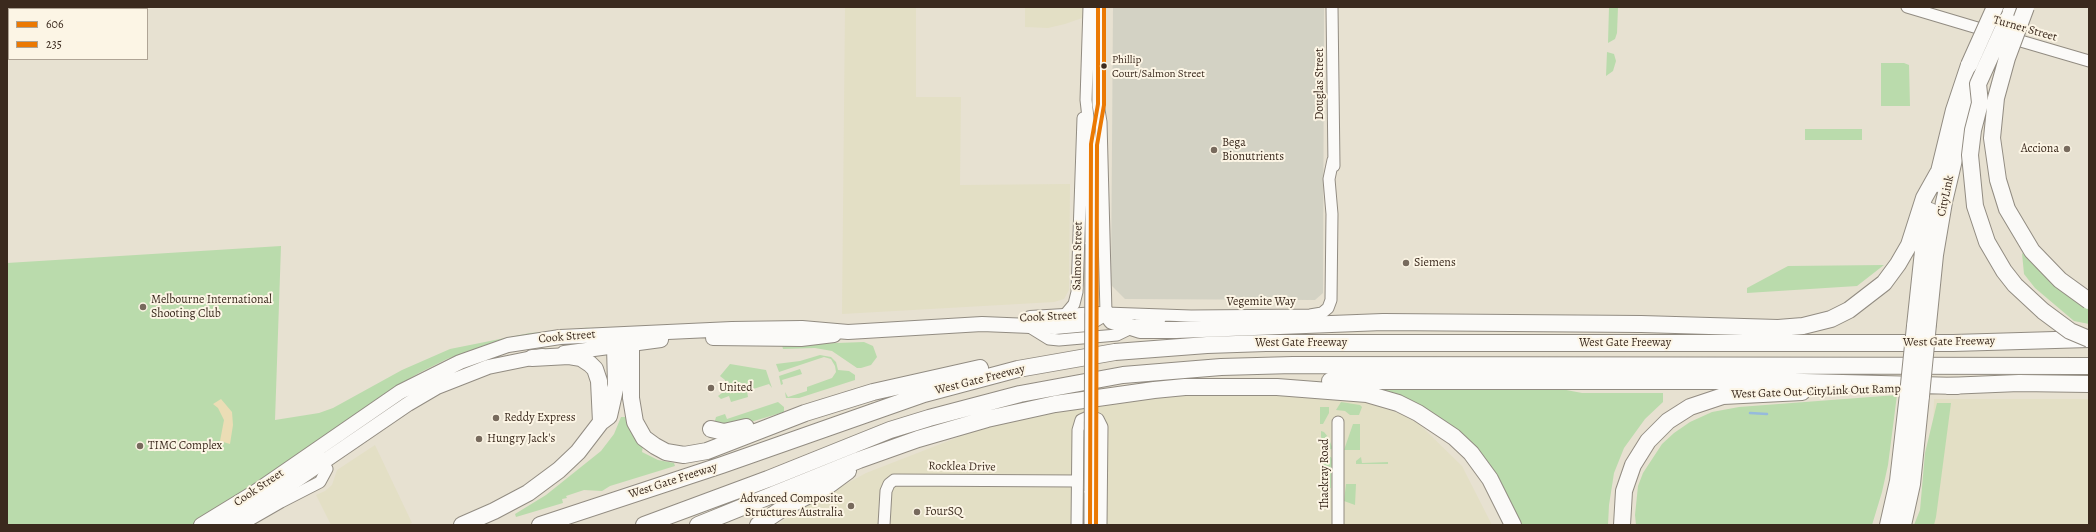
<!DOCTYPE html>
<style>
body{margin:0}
#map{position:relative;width:2096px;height:532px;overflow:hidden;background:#e7e1d1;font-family:Alegreya,serif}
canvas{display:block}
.frame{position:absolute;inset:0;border:8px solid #3b2a1e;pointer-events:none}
.legend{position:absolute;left:8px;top:8px;width:140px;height:52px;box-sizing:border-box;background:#fcf5e5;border:1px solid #afa495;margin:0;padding:5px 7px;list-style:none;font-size:12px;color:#3b2a1e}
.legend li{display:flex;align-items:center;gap:8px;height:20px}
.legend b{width:20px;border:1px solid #afa495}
</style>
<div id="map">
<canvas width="2096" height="532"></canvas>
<div class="frame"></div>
<ul class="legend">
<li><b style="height:5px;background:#eb7903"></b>606</li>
<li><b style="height:5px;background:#eb7903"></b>235</li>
</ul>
</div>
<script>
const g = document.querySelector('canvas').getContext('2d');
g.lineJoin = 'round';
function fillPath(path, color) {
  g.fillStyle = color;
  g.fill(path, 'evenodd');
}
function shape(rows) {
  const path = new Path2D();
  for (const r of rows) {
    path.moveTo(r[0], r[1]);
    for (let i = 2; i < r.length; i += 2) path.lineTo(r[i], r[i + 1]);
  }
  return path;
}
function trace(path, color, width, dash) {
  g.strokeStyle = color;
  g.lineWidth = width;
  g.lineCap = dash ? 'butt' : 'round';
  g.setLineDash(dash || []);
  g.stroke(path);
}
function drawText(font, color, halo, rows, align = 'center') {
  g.font = font + ' Alegreya,serif';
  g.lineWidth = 4;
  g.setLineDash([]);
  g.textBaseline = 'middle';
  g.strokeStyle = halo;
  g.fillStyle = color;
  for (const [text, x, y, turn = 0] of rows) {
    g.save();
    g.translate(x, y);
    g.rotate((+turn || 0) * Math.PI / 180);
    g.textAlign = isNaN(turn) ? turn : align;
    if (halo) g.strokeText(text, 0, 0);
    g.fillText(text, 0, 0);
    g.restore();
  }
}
const built = shape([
 [845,7,916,7,916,97,961,97,960,185,1070,184,1069,290,1064,299,1054,302,842,314],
 [1025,7,1085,7,1085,17,1065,24,1048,28,1025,27],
 [1294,391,1359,400,1401,414,1419,424,1462,466,1492,525,777,525,795,512,866,473,992,424,1052,411,1151,395],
 [1934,399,2089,399,2089,525,1930,525],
 [375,445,412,523,408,525,331,525,316,495,325,491,332,485,337,470]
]);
const industrial = shape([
 [1113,7,1324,7,1323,293,1315,300,1125,299,1111,285]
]);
const green = shape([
 [1609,7,1618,7,1617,33,1615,39,1608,43],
 [1607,52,1614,54,1616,61,1613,71,1606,76],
 [1881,63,1904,63,1909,65,1910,106,1881,106],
 [1805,129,1862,129,1862,140,1805,140],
 [281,246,275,420,319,413,333,408,402,370,450,349,530,333,571,330,591,327,571,331,498,341,447,359,419,373,395,387,396,389,198,525,7,525,7,263],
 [2022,253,2089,309,2089,324,2074,321,2035,288,2024,274],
 [1884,265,1857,286,1747,293,1747,288,1788,266],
 [864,342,873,346,877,357,871,365,861,368,857,368,832,351,815,348,783,349,782,345],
 [820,355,831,357,836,362,838,370,849,371,855,375,855,380,799,398,786,398,785,392,788,397,807,391,807,387,832,378,836,372,835,366,831,359,824,357,779,372,776,364,800,361],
 [730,364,766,370,772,388,769,384,747,391,748,397,731,402,729,396,721,399,718,396,726,390,725,380,720,376],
 [800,369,802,374,782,380,783,384,781,385,779,376],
 [1375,387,1561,389,1582,393,1663,393,1663,402,1645,419,1624,448,1614,473,1609,505,1608,525,1522,525,1496,474,1374,391],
 [1897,395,1888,465,1882,492,1872,525,1636,525,1635,515,1638,486,1643,473,1662,444,1674,433,1690,422,1712,412,1739,407],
 [778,402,784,407,784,412,727,429,714,424,716,417,725,414,727,419],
 [1341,402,1360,405,1362,407,1359,415,1350,415,1345,411,1336,410],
 [1937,403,1951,403,1936,517,1934,525,1914,525,1920,510,1925,453],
 [1320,407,1329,407,1329,413,1323,424,1320,424],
 [621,417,627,417,643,446,642,452,658,460,674,463,675,466,610,486,602,491,584,490,566,496,567,498,562,499,563,503,516,517,515,514,546,495,601,451,614,434],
 [1353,424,1360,424,1360,450,1344,450],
 [1321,431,1324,432,1328,437,1333,449,1321,450],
 [1321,457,1331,457,1332,459,1331,488,1322,489],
 [1361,457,1362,463,1388,462,1388,464,1356,464,1356,461],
 [1346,484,1356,484,1355,505,1344,501]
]);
const sand = shape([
 [221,399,232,412,233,425,230,444,220,441,224,420,218,408,213,404]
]);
const stream = shape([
 [1750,413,1767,414]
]);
const minor = shape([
 [1089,7,1086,100,1091,144,1091,244],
 [1098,7,1098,104,1101,122,1106,313,1191,316,1310,315,1322,313,1328,308,1331,300,1332,214,1329,179,1333,160],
 [1332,7,1334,166],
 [1907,7,1991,32],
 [2007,37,2089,61],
 [1064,316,1074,304,1077,292,1083,118],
 [1028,326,1049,339,1059,340,1117,335,1146,321,1160,319],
 [1338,422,1338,525],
 [1090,491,1090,525],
 [241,525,281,502,320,482,327,469,319,455],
 [884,525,886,491,889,484,894,480,1077,481],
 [1077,525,1078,430,1081,420,1090,416,1098,419,1102,427,1101,525]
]);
const major = shape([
 [7,32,9,18],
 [1030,318,1099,314],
 [713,338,801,339,834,335],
 [564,353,661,340],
 [201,525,255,492,400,392,460,362,508,345,560,337,732,329,802,328,848,332,982,324,1055,327,1088,324,1106,313],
 [221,525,291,484,408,404,437,387,488,367,542,356]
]);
const highway = shape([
 [2007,20,2013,7],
 [1936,184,1954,110,1969,65],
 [1106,313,1112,321,1140,330,1176,330,1383,322,1641,324,1778,328,1803,326,1831,319,1849,310,1884,283,1898,264,1909,245,1924,198,1938,173],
 [1928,324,1935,255,1944,202,1957,147,1978,84],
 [1915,326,1923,251,1930,211],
 [631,344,631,398,635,422,644,438,655,446,666,452,684,455,707,451,805,413,873,392,980,368],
 [532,358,569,356,581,358,590,364,595,369,599,381,601,422],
 [1330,381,1765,381,1958,386],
 [1947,386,2019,383,2089,384],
 [711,429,724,432,746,427],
 [462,525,494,511,528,493,559,470,578,452,601,422,609,416,616,385,615,346],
 [540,525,722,465,924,394,1018,369,1115,352,1207,345,1266,343,1953,343,2089,339],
 [644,525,768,479,890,430,929,418,1020,394,1123,375,1221,367,1293,365,2089,366],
 [698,525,859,460,918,439,987,419,1055,404,1154,390,1185,387,1277,387,1367,394,1398,403,1418,413,1454,437,1471,453,1490,479,1513,525],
 [758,525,782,509,829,485,848,471],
 [1622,525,1624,491,1633,465,1648,441,1668,421,1690,407,1723,396,1802,392],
 [1888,525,1898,481,1908,394],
 [1903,525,1912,484,1921,396]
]);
const minorBridge = shape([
 [1090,491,1091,244]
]);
const highwayBridge = shape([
 [2026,7,2007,58,1996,98,1992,138,1998,180,2007,209,2032,251,2060,280,2089,301],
 [2007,20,1978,84,1980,103,1973,130,1970,155,1975,206,1987,242,2004,271,2015,285,2043,311,2070,331,2089,339],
 [1969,65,1995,7],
 [1908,394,1915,326],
 [1921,396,1928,324]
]);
const bus1 = shape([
 [1090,525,1091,144,1098,104,1098,7]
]);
const bus2 = shape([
 [1096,525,1097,145,1104,105,1104,7]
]);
const markers = [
 [1104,66,3.5,"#3b2a1e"],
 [2067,149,4,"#776a5d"],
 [1214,150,4,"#776a5d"],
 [1406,263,4,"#776a5d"],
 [143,307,4,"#776a5d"],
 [711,388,4,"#776a5d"],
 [496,418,4,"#776a5d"],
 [479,439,4,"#776a5d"],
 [140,446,4,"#776a5d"],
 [851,506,4,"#776a5d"],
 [917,512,4,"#776a5d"]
];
const busNames = [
 ["Phillip",1112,60],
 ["Court/Salmon Street",1112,74]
];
const streetNames = [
 ["Turner Street",2025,29,16],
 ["Douglas Street",1320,84,-90],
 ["CityLink",1946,196,-78],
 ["Salmon Street",1078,256,-89],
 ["Vegemite Way",1261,302],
 ["Cook Street",1048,317,-3],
 ["Cook Street",567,337,-5],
 ["West Gate Freeway",1949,342,-1],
 ["West Gate Freeway",1301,343],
 ["West Gate Freeway",1625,343],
 ["West Gate Freeway",980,380,-14],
 ["West Gate Out-CityLink Out Ramp",1816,392,-2],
 ["Rocklea Drive",962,467,1],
 ["Thackray Road",1325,474,-90],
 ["West Gate Freeway",673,481,-18],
 ["Cook Street",259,488,-34]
];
const poiNames = [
 ["Bega",1222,143],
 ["Bionutrients",1222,157],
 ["Acciona",2059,149,"right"],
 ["Siemens",1414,263],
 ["Melbourne International",151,300],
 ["Shooting Club",151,314],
 ["United",719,388],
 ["Reddy Express",504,418],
 ["Hungry Jack's",487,439],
 ["TIMC Complex",148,446],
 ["Advanced Composite",843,499,"right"],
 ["Structures Australia",843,513,"right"],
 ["FourSQ",925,512]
];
fillPath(built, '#e3dfc5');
fillPath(industrial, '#d3d2c4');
fillPath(green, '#badbac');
fillPath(sand, '#ebddb5');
trace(stream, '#96badc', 2.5);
trace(minor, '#928c82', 13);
trace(major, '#928c82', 16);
trace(highway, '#928c82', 18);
trace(minor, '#fbfaf8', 11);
trace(major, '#fbfaf8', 14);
trace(highway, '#fbfaf8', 16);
trace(minorBridge, '#928c82', 13, []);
trace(highwayBridge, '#928c82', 18, []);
trace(minorBridge, '#fbfaf8', 11);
trace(highwayBridge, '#fbfaf8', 16);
trace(bus1, '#eb7903', 4);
trace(bus2, '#eb7903', 4);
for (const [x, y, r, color] of markers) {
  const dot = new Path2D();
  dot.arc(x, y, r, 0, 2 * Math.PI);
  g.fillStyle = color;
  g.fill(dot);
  trace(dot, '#fcf5e5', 1.5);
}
drawText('11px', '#3b2a1e', '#fcf5e5', busNames, 'left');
drawText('12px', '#3b2a1e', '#fcf5e5', streetNames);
drawText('12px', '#3b2a1e', '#fcf5e5', poiNames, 'left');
</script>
